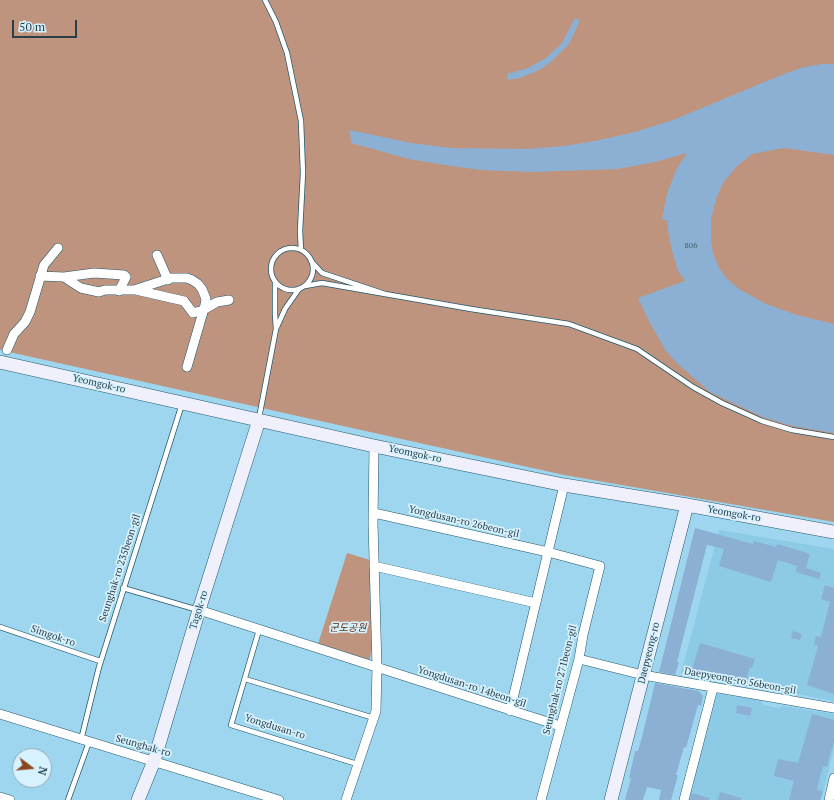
<!DOCTYPE html>
<meta charset="utf-8">
<style>
body{margin:0}
#map{position:relative;width:834px;height:800px;overflow:hidden;background:#9fd6ef;font-family:"PT Serif",serif}
canvas{display:block}
.north{position:absolute;left:12px;top:748px;width:40px;height:40px;box-sizing:border-box;background:#d7f2ff;border:1px solid #91aab6;border-radius:50%;rotate:106deg;font-size:11px;font-weight:700;line-height:16px;text-align:center;color:#293f49}
.north::after{content:'';display:block;margin:auto;width:14px;height:18px;background:#8c471e;clip-path:polygon(50% 0,100% 100%,50% 72%,0 100%)}
.scale{position:absolute;left:12px;top:20px;width:65px;height:18px;box-sizing:border-box;border:2px solid #293f49;border-top:0;padding-left:5px;font-size:12px;line-height:14px;white-space:nowrap;color:#293f49;-webkit-text-stroke:3px #d7f2ff;paint-order:stroke}
</style>
<div id="map">
<canvas width="834" height="800"></canvas>
<div class="north">N</div>
<div class="scale">50 m</div>
</div>
<script>
const g = document.querySelector('canvas').getContext('2d');
g.lineJoin = 'round';
function fillPath(path, color) {
  g.fillStyle = color;
  g.fill(path, 'evenodd');
}
function shape(rows) {
  const path = new Path2D();
  for (const r of rows) {
    if (r.length === 3) {
      path.moveTo(r[0] + r[2], r[1]);
      path.arc(r[0], r[1], r[2], 0, 2 * Math.PI);
      continue;
    }
    path.moveTo(r[0], r[1]);
    for (let i = 2; i < r.length; i += 2) path.lineTo(r[i], r[i + 1]);
  }
  return path;
}
function trace(path, color, width, dash) {
  g.strokeStyle = color;
  g.lineWidth = width;
  g.lineCap = dash ? 'butt' : 'round';
  g.setLineDash(dash || []);
  g.stroke(path);
}
function drawText(font, color, halo, rows, align = 'center') {
  g.font = font + ' "PT Serif","Noto Sans KR",serif';
  g.lineWidth = 3.5;
  g.setLineDash([]);
  g.textBaseline = 'middle';
  g.strokeStyle = halo;
  g.fillStyle = color;
  for (const [text, x, y, turn = 0] of rows) {
    g.save();
    g.translate(x, y);
    g.rotate((+turn || 0) * Math.PI / 180);
    g.textAlign = isNaN(turn) ? turn : align;
    if (halo) g.strokeText(text, 0, 0);
    g.fillText(text, 0, 0);
    g.restore();
  }
}
const built = shape([
 [719,530,834,549,834,701,770,689,769,686,757,684,754,687,681,673],
 [717,694,761,700,764,705,778,708,782,706,834,714,834,749,821,800,687,800,690,791,692,791,694,784,692,782,712,698]
]);
const green = shape([
 [0,0,834,0,834,522,564,475,0,350],
 [347,553,370,560,373,646,369,661,318,644]
]);
const building = shape([
 [575,18,580,20,573,36,568,45,552,61,541,69,518,79,518,78,508,80,507,74,528,68,546,58,562,43],
 [822,64,834,64,834,155,784,148,752,154,737,166,723,183,716,199,711,219,711,241,713,253,718,266,726,278,739,289,766,304,797,315,834,324,834,433,793,426,763,417,710,392,678,364,666,351,649,321,638,298,685,281,678,271,672,251,668,231,668,221,662,219,667,194,676,170,687,153,655,162,617,169,531,172,481,170,445,165,409,159,351,143,350,130,411,143,452,148,527,149,564,146,595,141,635,132,673,120,784,74,804,67],
 [695,528,753,544,754,541,776,547,777,544,801,551,810,554,806,568,821,573,819,579,796,572,797,566,778,560,771,582,719,566,724,549,707,545,677,662,679,662,675,675,659,672],
 [825,585,834,588,834,694,807,685,818,646,814,645,816,636,821,637,830,602,821,599],
 [793,631,802,634,800,640,791,638],
 [700,643,755,659,752,668,750,667,745,684,692,670],
 [655,683,699,691,703,696,701,706,698,705,686,748,684,747,676,775,678,775,671,800,659,800,661,790,647,787,643,800,625,800,631,778,629,778,635,751,638,751,642,737],
 [737,705,752,708,750,716,736,713],
 [812,714,834,720,834,741,827,767,823,766,817,790,823,791,820,800,789,800,794,781,774,776,778,759,798,763],
 [720,792,741,798,741,800,718,800],
 [692,793,709,798,709,800,690,800]
]);
const lane = shape([
 [265,0,276,22,287,53,301,121,303,173,300,231,301,250],
 [292,269,21],
 [275,281,275,314,276,329,285,309,299,289],
 [305,286,322,283,385,294,322,273,311,261],
 [385,294,471,309,569,324,637,349,693,387,722,403,762,421,792,430,834,437],
 [259,418,276,329],
 [123,588,198,610],
 [0,627,100,661],
 [259,630,231,725,357,764],
 [245,679,374,718],
 [81,740,99,667,182,404],
 [68,800,89,742]
]);
const street = shape([
 [157,255,168,280],
 [40,276,64,277,94,273,124,275,126,277,119,291],
 [64,277,81,288,99,292,105,290,134,290,171,278,187,278,192,280,198,284,202,289,206,299,205,305,187,367],
 [136,290,184,301,193,313,203,310,217,302,229,300],
 [7,350,14,334,25,322,30,312,44,265,58,248],
 [374,513,548,552,600,566,583,635,579,659,541,800],
 [374,566,536,603],
 [199,610,560,726],
 [579,659,643,675,834,708],
 [510,711,564,485],
 [0,714,279,800],
 [0,797,10,800],
 [346,800,376,711,377,667,373,523,374,446],
 [684,800,713,688],
 [829,800,834,778]
]);
const secondary = shape([
 [0,362,374,446,564,485,687,505,834,532],
 [138,800,154,761,199,610,259,420],
 [611,800,687,505]
]);
const numberNames = [
 ["806",691,246]
];
const streetNames = [
 ["Yeomgok-ro",99,384,13],
 ["Yeomgok-ro",415,454,12],
 ["Yeomgok-ro",734,514,10],
 ["Yongdusan-ro 26beon-gil",464,522,13],
 ["Seunghak-ro 235beon-gil",120,568,-72],
 ["Tagok-ro",199,610,-73],
 ["Simgok-ro",53,636,19],
 ["Daepyeong-ro",649,653,-76],
 ["Seunghak-ro 271beon-gil",560,680,-76],
 ["Daepyeong-ro 56beon-gil",740,681,10],
 ["Yongdusan-ro 14beon-gil",472,687,18],
 ["Yongdusan-ro",275,727,17],
 ["Seunghak-ro",143,746,16]
];
const parkNames = [
 ["군도공원",348,628]
];
fillPath(built, '#8dcae6');
fillPath(green, '#bf947e');
fillPath(building, '#8bb0d4');
trace(lane, '#23586d', 6);
trace(street, '#23586d', 10);
trace(secondary, '#23586d', 14);
trace(lane, '#fff', 4.5);
trace(street, '#fff', 9);
trace(secondary, '#f0f0fd', 13);
drawText('8px', '#425b6c', null, numberNames);
drawText('10px', '#293f49', '#d7f2ff', streetNames);
drawText('italic 10px', '#5b2500', '#d7f2ff', parkNames);
</script>
